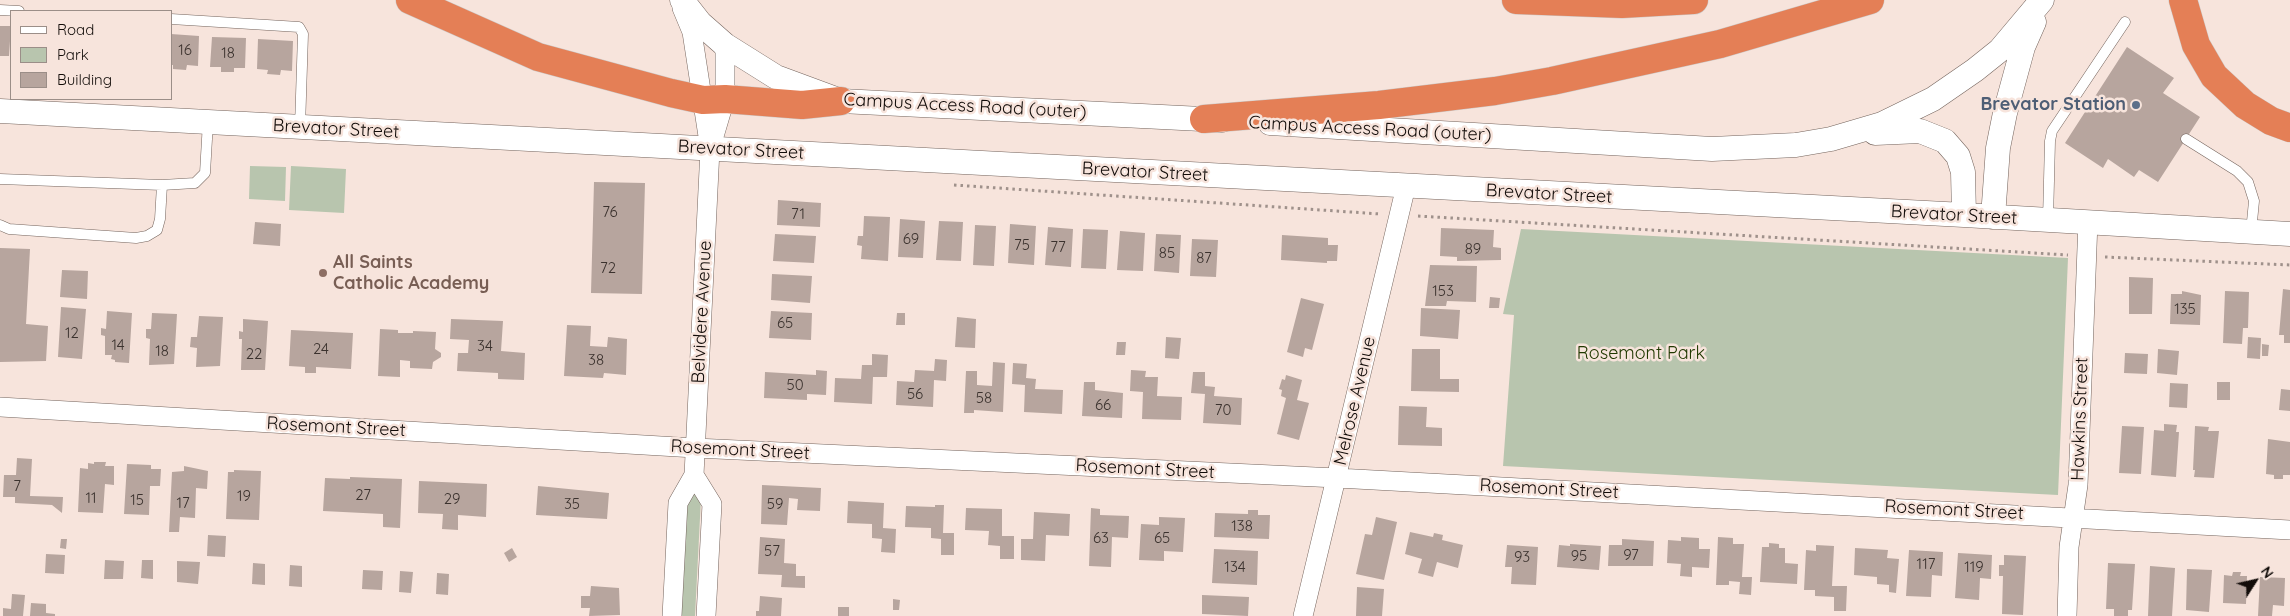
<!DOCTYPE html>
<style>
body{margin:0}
#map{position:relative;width:2290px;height:616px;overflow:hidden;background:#f7e4dc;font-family:Quicksand,sans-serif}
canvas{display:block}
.legend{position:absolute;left:10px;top:10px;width:162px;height:90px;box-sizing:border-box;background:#f7e4dc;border:1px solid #9b8e88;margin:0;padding:6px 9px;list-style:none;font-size:15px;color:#120c09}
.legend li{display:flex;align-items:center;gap:10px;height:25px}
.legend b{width:25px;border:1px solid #9b8e88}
.north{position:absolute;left:2230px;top:556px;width:50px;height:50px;-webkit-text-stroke:4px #f7e4dc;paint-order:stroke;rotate:55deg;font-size:14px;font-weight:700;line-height:20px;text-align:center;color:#120c09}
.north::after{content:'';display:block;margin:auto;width:18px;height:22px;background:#120c09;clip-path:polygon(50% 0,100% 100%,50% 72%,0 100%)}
</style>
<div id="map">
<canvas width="2290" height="616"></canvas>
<ul class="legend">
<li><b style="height:6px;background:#fff"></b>Road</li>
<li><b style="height:14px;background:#b8c5ae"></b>Park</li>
<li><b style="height:14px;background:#b7a59e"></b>Building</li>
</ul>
<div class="north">N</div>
</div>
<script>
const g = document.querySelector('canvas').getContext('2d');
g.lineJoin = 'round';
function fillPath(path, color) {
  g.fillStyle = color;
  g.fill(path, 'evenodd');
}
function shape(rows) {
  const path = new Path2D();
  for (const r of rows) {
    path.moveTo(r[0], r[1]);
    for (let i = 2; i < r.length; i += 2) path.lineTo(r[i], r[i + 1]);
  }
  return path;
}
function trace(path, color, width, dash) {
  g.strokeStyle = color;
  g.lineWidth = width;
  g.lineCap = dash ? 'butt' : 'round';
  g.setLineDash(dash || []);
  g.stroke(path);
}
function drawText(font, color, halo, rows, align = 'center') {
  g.font = font + ' Quicksand,sans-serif';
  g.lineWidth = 5;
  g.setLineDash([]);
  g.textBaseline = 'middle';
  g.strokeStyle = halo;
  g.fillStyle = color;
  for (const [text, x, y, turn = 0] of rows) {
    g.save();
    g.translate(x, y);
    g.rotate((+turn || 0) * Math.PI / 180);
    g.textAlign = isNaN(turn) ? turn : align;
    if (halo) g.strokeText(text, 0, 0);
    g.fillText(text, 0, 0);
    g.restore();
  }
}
const green = shape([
 [250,166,286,167,285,201,249,199],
 [291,166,346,169,344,213,289,210],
 [1521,229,2068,258,2058,495,1503,466,1514,315,1503,314],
 [693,491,701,498,695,616,680,616,686,496]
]);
const building = shape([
 [0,26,11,26,9,56,0,56],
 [171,34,199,36,198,66,187,65,186,70,173,69,173,65,171,65],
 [212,37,246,38,245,68,234,68,234,72,221,72,221,67,210,67],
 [258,39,293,41,292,71,281,70,280,75,267,74,268,70,257,69],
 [2127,47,2174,78,2163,93,2200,117,2158,182,2139,170,2134,177,2108,159,2103,168,2065,143],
 [594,182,645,183,642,294,591,293],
 [778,200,821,203,820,227,777,225],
 [864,216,890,217,888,261,861,259,862,246,857,245,858,236,863,236],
 [900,219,925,221,923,258,898,257],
 [939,221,963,222,961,261,936,260],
 [255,222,281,224,280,246,253,244],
 [1010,224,1036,226,1034,265,1008,263],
 [975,225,996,226,994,266,973,265],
 [1048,227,1073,229,1071,267,1045,265],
 [1441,228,1494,230,1493,247,1501,248,1501,260,1457,261,1457,257,1440,256],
 [1083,229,1108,230,1106,269,1081,268],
 [1120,231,1145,233,1143,271,1117,270],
 [775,234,816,236,814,263,773,261],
 [1156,234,1181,235,1179,273,1154,271],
 [1282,235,1328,238,1328,245,1338,245,1337,261,1327,261,1327,263,1281,260],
 [1192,239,1218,240,1216,277,1190,276],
 [0,248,30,249,26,324,48,326,46,361,0,362],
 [1430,265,1477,266,1476,302,1447,301,1446,306,1425,306],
 [62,270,88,271,87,299,60,297],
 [772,274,812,276,810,303,771,300],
 [2129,277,2153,278,2152,314,2129,314],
 [2283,289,2290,290,2290,343,2284,343,2284,335,2279,335],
 [2182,291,2201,295,2200,325,2170,324,2171,294,2182,294],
 [2225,291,2249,292,2248,328,2243,328,2242,344,2223,343],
 [1490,297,1500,298,1499,308,1489,308],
 [1301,298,1324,304,1312,350,1305,348,1303,357,1287,352],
 [61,307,86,309,82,359,58,357],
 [1421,308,1460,310,1458,339,1420,336],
 [107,311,132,313,129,363,115,362,115,360,111,359,112,355,105,355,105,336,101,335,101,328,106,329],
 [771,311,812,313,811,340,769,338],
 [152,313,177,314,174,364,149,365,150,339,146,338,146,329,151,329],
 [897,313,905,313,905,325,896,325],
 [199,316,223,317,220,366,196,367,197,348,190,347,191,337,197,337],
 [957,317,976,319,975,348,955,347],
 [243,319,268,321,265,370,241,370,242,339,239,339,239,331,243,332],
 [451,319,503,321,501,351,525,353,524,380,498,379,498,373,457,371,458,353,468,353,469,340,450,339],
 [567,325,591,326,590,346,607,347,608,337,627,339,626,375,604,373,603,378,564,376],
 [380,329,398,330,398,333,413,333,413,331,436,332,435,349,441,353,441,357,433,362,432,369,410,368,410,361,400,360,400,377,378,376],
 [291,330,353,333,351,369,316,367,316,373,305,373,305,367,289,366],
 [1166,337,1181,338,1179,359,1165,358],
 [2248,337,2261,338,2260,359,2247,358],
 [1117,342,1126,342,1125,355,1116,355],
 [2262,344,2269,345,2268,356,2262,356],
 [1412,349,1440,349,1440,379,1459,379,1459,392,1411,391],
 [2158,349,2179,351,2177,375,2157,373],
 [2125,353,2148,354,2147,374,2124,373],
 [872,354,888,355,887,377,873,377,872,404,834,402,835,378,861,379,862,365,872,365],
 [935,359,947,360,946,381,934,380,933,407,896,405,897,381,914,382,915,370,934,371],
 [993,362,1005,363,1003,412,974,410,974,413,964,413,966,371,977,371,977,385,992,386],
 [1013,363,1027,364,1026,378,1036,379,1035,389,1063,390,1062,414,1024,412,1025,385,1012,384],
 [816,370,827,371,826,395,807,394,807,400,764,398,765,372,816,375],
 [1131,370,1146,371,1145,377,1158,377,1157,396,1182,397,1181,420,1142,419,1143,392,1130,391],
 [1193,372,1205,372,1205,386,1215,387,1214,396,1242,398,1241,425,1203,423,1205,394,1191,393],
 [1286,375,1302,380,1297,400,1309,403,1299,440,1277,434,1286,398,1281,396,1282,390,1279,389,1282,379,1285,380],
 [1084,382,1095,382,1095,390,1123,393,1122,418,1082,416],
 [2217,382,2230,382,2230,400,2217,400],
 [2170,383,2188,384,2187,408,2169,407],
 [2281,389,2290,390,2290,411,2279,410],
 [1399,406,1427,407,1426,427,1442,428,1442,446,1398,445],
 [2164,424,2177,425,2176,432,2179,432,2176,477,2151,475,2154,430,2164,431],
 [2122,426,2144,427,2141,474,2119,473],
 [2195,426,2209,427,2208,431,2219,431,2214,478,2194,477,2195,470,2193,470],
 [2268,439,2290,442,2290,475,2283,475,2283,479,2274,479,2274,475,2266,474],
 [17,458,32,459,30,496,63,497,62,513,52,505,15,503,15,497,3,497,4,475,16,475],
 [94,462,106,462,105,466,114,466,114,485,105,484,103,513,78,512,80,468,88,469,88,463,94,464],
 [127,464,151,465,151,469,161,469,160,486,150,486,149,515,124,514],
 [184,466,208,471,207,489,196,488,195,518,180,517,179,532,169,532,172,472,184,471],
 [234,470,261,471,259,520,226,519,228,472,234,472],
 [350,477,402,479,400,528,383,527,383,514,323,511,325,478,350,479],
 [419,481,487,484,486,517,458,515,458,530,442,529,443,514,418,513],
 [762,485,821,488,820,511,797,510,798,499,789,498,787,525,761,524],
 [538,486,609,493,607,519,536,515],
 [848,501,884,503,883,528,896,529,895,553,881,552,882,539,872,538,872,524,847,523],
 [935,505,944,505,943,533,954,533,954,555,941,555,941,539,931,538,931,528,905,527,906,506,935,507],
 [966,508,1002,509,1002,536,1014,536,1014,559,1000,559,1000,546,988,545,989,531,965,530],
 [1091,508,1100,509,1100,515,1129,516,1128,538,1112,537,1111,567,1089,566],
 [1248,510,1258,510,1258,515,1270,515,1269,539,1214,537,1215,513,1248,514],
 [1034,512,1070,514,1069,536,1046,535,1045,561,1021,560,1021,539,1033,539],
 [1159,517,1185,518,1183,552,1164,551,1164,561,1139,560,1141,524,1159,525],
 [1376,517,1397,522,1384,580,1356,574,1365,534,1372,535],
 [1410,532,1433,537,1434,533,1443,535,1442,540,1463,545,1458,568,1437,562,1433,577,1418,573,1422,559,1405,554],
 [208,535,226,536,225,557,207,556],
 [760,537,785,539,784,563,796,564,796,576,805,576,805,588,781,587,782,575,758,574],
 [1681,537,1699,538,1699,549,1710,549,1709,568,1692,567,1692,577,1680,576,1681,564,1667,563,1668,540,1681,541],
 [1718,537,1733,538,1733,544,1744,544,1742,577,1752,577,1751,595,1739,594,1740,582,1729,581,1729,585,1716,585],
 [61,539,67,539,66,549,60,548],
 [1622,539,1654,541,1653,566,1608,566,1609,545,1622,545],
 [1769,543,1779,544,1779,548,1785,548,1785,563,1798,564,1797,584,1760,582,1762,547,1769,547],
 [1570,544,1601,546,1599,570,1557,567,1559,545,1570,546],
 [1507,545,1538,547,1536,585,1511,584,1512,567,1505,567],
 [1816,545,1834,546,1832,586,1847,586,1846,611,1834,611,1834,597,1815,596,1815,590,1804,590,1806,550,1816,551],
 [512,548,517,557,509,562,504,553],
 [1855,548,1888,550,1887,558,1899,559,1896,593,1889,592,1889,585,1877,584,1877,577,1854,575],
 [1214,549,1258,551,1257,585,1212,583],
 [1909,550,1943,552,1942,576,1932,575,1931,597,1906,596],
 [1958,553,1992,555,1991,579,1980,578,1979,600,1955,598],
 [46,554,65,555,64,574,45,573],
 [2004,555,2026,556,2023,615,2002,614,2003,576,1999,576,1999,565,2004,565],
 [105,560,124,561,123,579,104,579],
 [142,560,153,560,153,579,141,578],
 [177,561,200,562,198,584,177,582],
 [253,563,265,564,265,585,252,584],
 [2108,563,2135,564,2132,610,2128,610,2128,616,2114,616,2114,609,2106,609],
 [290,565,302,566,302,587,289,586],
 [2150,566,2175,568,2172,616,2148,616],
 [2187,569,2212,570,2209,612,2186,610],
 [363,570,383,571,382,590,362,589],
 [400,571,413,572,411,593,399,592],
 [2233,572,2241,572,2240,576,2247,576,2246,604,2223,603,2224,575,2232,576],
 [437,573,449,574,448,595,436,594],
 [2260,577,2285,578,2284,606,2273,605,2272,616,2258,616],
 [591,586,619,588,620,615,589,616,590,608,581,608,581,596,590,596],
 [1357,587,1384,589,1382,616,1356,616],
 [12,594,25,595,23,616,3,616,3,608,11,609],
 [1202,595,1249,597,1248,616,1202,614],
 [760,596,782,598,781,616,756,616,756,611,759,611],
 [893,599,900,600,899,610,893,610],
 [31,603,46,604,46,613,55,614,55,616,30,616],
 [838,607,849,607,849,616,838,616]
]);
const path = shape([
 [954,185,1380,214],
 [1418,216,2068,255],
 [2105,257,2290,265]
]);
const service = shape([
 [0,10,19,11],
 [171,19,299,27,303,34,300,127],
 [2186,139,2237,171,2248,182,2254,201,2251,232],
 [0,179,162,185,195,183,205,173,208,122],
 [2048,220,2050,141,2052,131,2125,22],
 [0,225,9,229,136,238,147,236,157,230,160,219,162,185]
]);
const minor = shape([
 [712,143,725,99,725,45],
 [0,407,695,448,1337,478,2290,530],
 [694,475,712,504,706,616],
 [672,616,678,503,694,475,710,149,692,32,682,8],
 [1303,616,1406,186],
 [2067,616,2069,547,2078,485,2088,221]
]);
const tertiary = shape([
 [682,0,700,23,725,45,776,77,841,101,1222,120],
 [0,111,1964,215,2290,234],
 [1270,123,1712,149,1796,145,1831,139,1882,124,1933,99,1975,70,2000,50,2042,0],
 [1875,133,1920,131,1945,141,1958,156,1963,172,1964,215],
 [1993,217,1998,148,2005,113,2023,47,2034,22]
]);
const motorway = shape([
 [410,0,538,57,671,93,703,100,725,99,802,105,841,101],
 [1516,0,1622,4,1694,0],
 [2183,0,2196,45,2214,76,2245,105,2271,121,2290,128],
 [1204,119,1379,105,1495,91,1552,81,1720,44,1870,0]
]);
const markers = [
 [2136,105,5,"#5c6f8a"],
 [323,273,5,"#8d6e63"]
];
const numberNames = [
 ["16",185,50],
 ["18",228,53],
 ["76",610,212],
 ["71",798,214],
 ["69",911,239],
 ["75",1022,245],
 ["77",1058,247],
 ["89",1473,249],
 ["85",1167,253],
 ["87",1204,258],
 ["72",608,268],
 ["153",1443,291],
 ["135",2185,309],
 ["65",785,323],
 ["12",72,333],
 ["14",118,345],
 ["34",485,346],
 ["24",321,349],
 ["18",162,351],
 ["22",254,354],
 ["38",596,360],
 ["50",795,385],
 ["56",915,394],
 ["58",984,398],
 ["66",1103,405],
 ["70",1223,410],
 ["7",17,486],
 ["27",363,495],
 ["19",244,496],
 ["11",91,498],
 ["29",452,499],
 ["15",137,500],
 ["17",183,503],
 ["35",572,504],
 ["59",775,504],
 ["138",1242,526],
 ["63",1101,538],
 ["65",1162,538],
 ["57",772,551],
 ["97",1631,555],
 ["95",1579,556],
 ["93",1522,557],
 ["117",1926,564],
 ["134",1235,567],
 ["119",1974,567]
];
const serviceNames = [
 ["Brevator Station",2126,105]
];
const streetNames = [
 ["Campus Access Road (outer)",965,106,3],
 ["Brevator Street",336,129,3],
 ["Campus Access Road (outer)",1370,129,3],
 ["Brevator Street",741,150,3],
 ["Brevator Street",1145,172,3],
 ["Brevator Street",1549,194,3],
 ["Brevator Street",1954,215,3],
 ["Belvidere Avenue",702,312,-87],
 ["Melrose Avenue",1355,401,-77],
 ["Hawkins Street",2080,419,-88],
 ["Rosemont Street",336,427,3],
 ["Rosemont Street",740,450,3],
 ["Rosemont Street",1145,469,3],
 ["Rosemont Street",1549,489,3],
 ["Rosemont Street",1954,510,3]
];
const educationNames = [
 ["All Saints",333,263],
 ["Catholic Academy",333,284]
];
const parkNames = [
 ["Rosemont Park",1641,354]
];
fillPath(green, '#b8c5ae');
fillPath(building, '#b7a59e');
trace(service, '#74645d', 11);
trace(minor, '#74645d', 20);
trace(tertiary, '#74645d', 25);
trace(motorway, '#cbcac9', 29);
trace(path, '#9f918b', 3, [2.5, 4]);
trace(service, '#fff', 10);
trace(minor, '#fff', 19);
trace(tertiary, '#fff', 24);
trace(motorway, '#e47f56', 28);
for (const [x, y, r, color] of markers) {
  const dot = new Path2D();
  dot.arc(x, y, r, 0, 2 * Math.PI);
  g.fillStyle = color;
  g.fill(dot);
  trace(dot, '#f7e4dc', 2);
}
drawText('15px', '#3b322e', null, numberNames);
drawText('bold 18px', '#4e5e75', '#f7e4dc', serviceNames, 'right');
drawText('18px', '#120c09', '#f7e4dc', streetNames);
drawText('bold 18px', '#785e54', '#f7e4dc', educationNames, 'left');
drawText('18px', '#203900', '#f7e4dc', parkNames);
</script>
